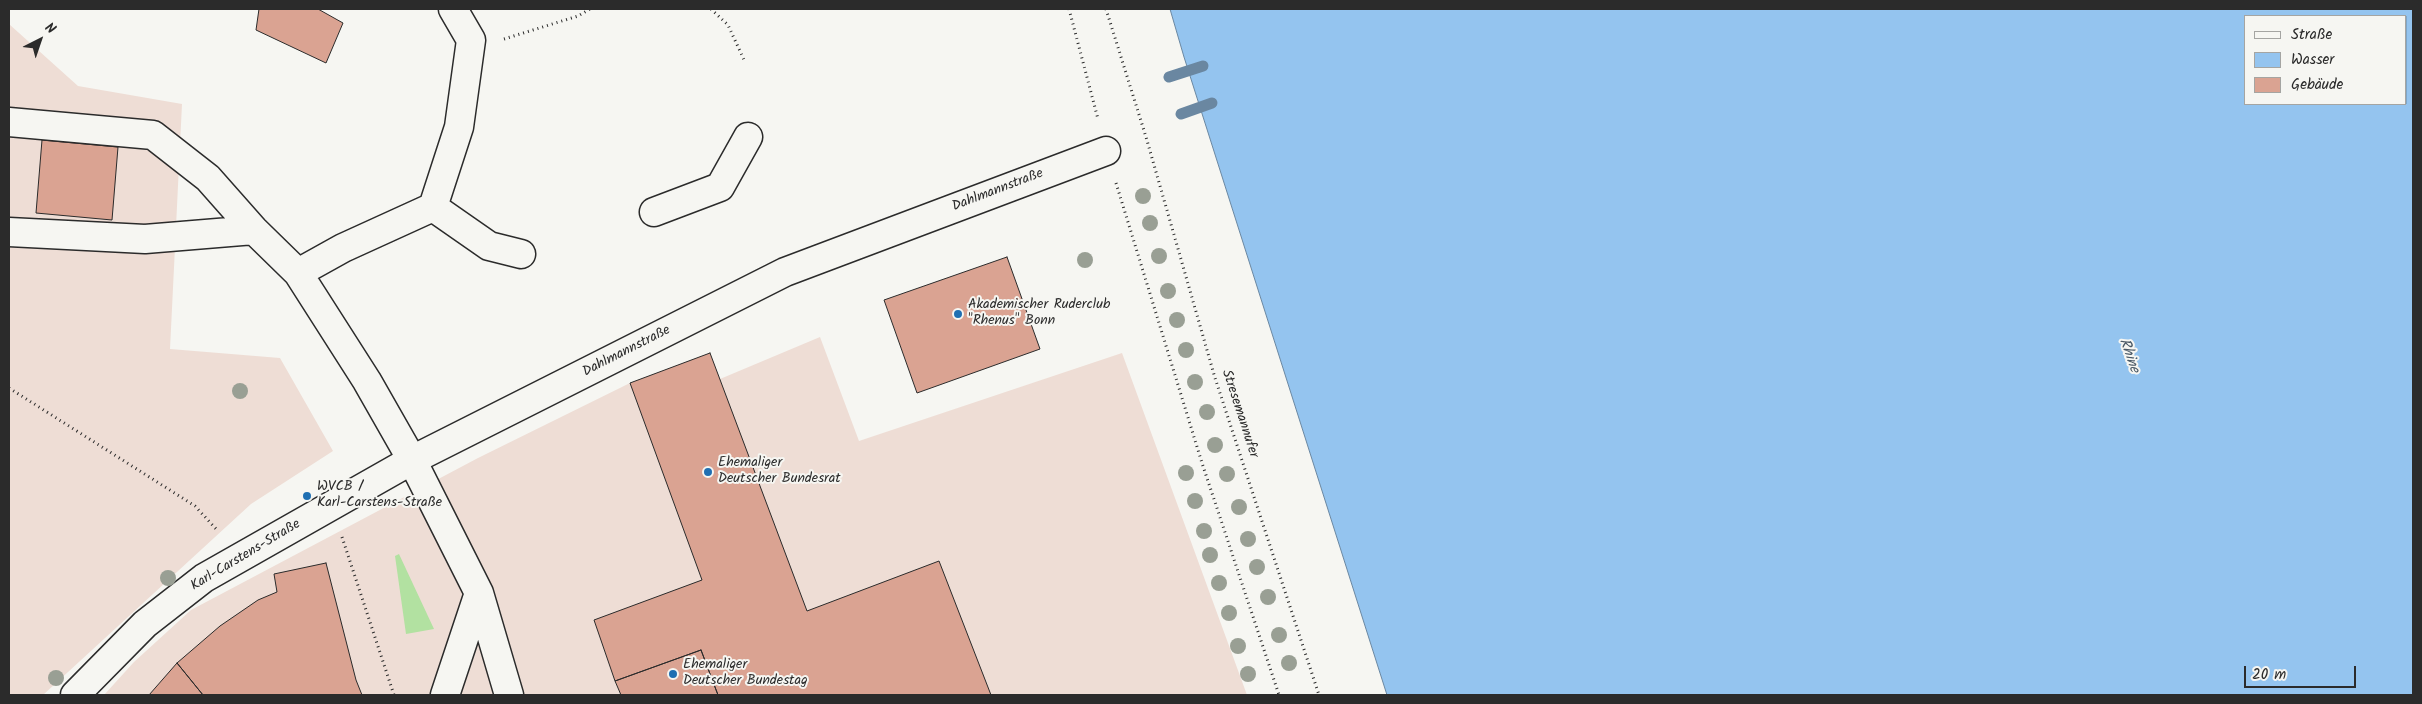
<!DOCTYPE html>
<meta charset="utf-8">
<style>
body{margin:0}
#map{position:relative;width:2422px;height:704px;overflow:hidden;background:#f6f6f2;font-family:Kalam,sans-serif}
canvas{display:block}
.frame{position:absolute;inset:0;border:10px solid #2b2b2b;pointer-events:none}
.legend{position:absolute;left:2244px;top:15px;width:162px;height:90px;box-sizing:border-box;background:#f6f6f2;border:1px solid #a5a5a2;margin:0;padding:6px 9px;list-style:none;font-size:15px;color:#2b2b2b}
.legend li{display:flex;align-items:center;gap:10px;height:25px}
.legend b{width:25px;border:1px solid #a5a5a2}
.north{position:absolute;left:15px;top:15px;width:50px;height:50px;-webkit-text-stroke:4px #f6f6f2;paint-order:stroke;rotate:41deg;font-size:14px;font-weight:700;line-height:20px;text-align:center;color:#2b2b2b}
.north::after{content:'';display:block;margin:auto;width:18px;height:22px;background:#2b2b2b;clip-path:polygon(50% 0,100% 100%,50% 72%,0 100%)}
.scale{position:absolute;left:2244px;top:666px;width:112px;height:22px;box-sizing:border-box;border:2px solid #2b2b2b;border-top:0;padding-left:6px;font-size:15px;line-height:18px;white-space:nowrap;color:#2b2b2b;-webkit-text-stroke:4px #f6f6f2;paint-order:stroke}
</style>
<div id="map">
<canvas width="2422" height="704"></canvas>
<div class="frame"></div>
<ul class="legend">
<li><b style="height:6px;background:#f6f6f2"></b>Straße</li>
<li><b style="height:14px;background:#94c4ef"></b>Wasser</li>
<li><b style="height:14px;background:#daa392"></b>Gebäude</li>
</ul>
<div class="north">N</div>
<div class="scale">20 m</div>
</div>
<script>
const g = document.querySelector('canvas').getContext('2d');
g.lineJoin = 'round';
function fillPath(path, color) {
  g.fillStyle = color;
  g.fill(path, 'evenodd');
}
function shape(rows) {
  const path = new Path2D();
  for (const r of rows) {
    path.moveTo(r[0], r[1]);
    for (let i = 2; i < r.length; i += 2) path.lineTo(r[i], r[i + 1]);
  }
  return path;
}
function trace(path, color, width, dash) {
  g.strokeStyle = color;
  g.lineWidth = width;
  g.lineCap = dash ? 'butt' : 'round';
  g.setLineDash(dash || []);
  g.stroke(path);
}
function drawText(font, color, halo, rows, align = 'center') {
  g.font = font + ' Kalam,sans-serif';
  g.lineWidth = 4;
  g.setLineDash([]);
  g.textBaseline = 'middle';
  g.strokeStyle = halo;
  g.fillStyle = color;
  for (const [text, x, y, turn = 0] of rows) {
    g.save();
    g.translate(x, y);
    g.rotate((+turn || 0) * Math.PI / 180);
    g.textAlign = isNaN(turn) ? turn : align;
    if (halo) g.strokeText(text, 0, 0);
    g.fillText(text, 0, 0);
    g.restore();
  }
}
const built = shape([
 [9,24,78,86,182,104,170,349,280,358,333,451,251,504,43,695,9,695],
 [820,337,859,441,1122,353,1247,695,104,695,134,662,191,610,478,458,630,383,710,353,720,379]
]);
const green = shape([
 [399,554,434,629,406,634,395,556]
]);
const water = shape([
 [1170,9,2413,9,2413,695,1387,695,1184,57,1170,9],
 [2246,16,2406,16,2406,104,2246,104,2246,16]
]);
const stream = shape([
 [1169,77,1203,66],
 [1181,114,1212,103]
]);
const building = shape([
 [259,9,318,9,343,23,326,63,256,30,259,9],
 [42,140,118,147,112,220,36,213,42,140],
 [1007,257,1040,349,917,393,884,300,1007,257],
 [710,353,807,611,939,561,991,695,718,695,701,650,615,681,594,620,702,580,630,383,710,353],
 [326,563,356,680,362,695,203,695,177,663,220,626,258,600,277,592,274,574,326,563],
 [701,650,718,695,621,695,615,681,701,650],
 [177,663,203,695,149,695,177,663]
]);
const path = shape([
 [711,9,728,25,745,62],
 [1069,9,1098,119],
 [1106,9,1146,137,1215,378,1319,695],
 [504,39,578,16,590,9],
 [1116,183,1202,463,1279,695],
 [9,388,195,506,218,531],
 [342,537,394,695]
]);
const minor = shape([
 [9,122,153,135,208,178,254,230,298,273,367,381,412,460,479,593,509,695],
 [433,207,489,246,521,254],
 [654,212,720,187,748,137],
 [9,232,145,239,254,230],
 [298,273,343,248,433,207,459,127,471,40,453,9],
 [75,695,145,624,204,578,412,460,785,272,1106,151],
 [445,695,479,593]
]);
const trees = [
 [1143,196],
 [1150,223],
 [1159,256],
 [1085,260],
 [1168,291],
 [1177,320],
 [1186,350],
 [1195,382],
 [240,391],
 [1207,412],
 [1215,445],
 [1186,473],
 [1227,474],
 [1195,501],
 [1239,507],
 [1204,531],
 [1248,539],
 [1210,555],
 [1257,567],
 [168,578],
 [1219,583],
 [1268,597],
 [1229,613],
 [1279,635],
 [1238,646],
 [1289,663],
 [1248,674],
 [56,678]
];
const markers = [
 [958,314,5,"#1f6fb2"],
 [708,472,5,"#1f6fb2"],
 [307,496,5,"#1f6fb2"],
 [673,674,5,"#1f6fb2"]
];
const streetNames = [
 ["Dahlmannstraße",998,191,-21],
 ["Dahlmannstraße",627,352,-27],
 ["Stresemannufer",1239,414,72],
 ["Karl-Carstens-Straße",246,556,-31]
];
const poiNames = [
 ["Akademischer Ruderclub",968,306],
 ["\"Rhenus\" Bonn",968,322],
 ["Ehemaliger",718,464],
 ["Deutscher Bundesrat",718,480],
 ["WVCB /",317,488],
 ["Karl-Carstens-Straße",317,504],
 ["Ehemaliger",683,666],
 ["Deutscher Bundestag",683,682]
];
const waterNames = [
 ["Rhine",2128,356,70]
];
fillPath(built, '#eeddd5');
fillPath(green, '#b2e1a1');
fillPath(water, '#94c4ef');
trace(water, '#6a87a1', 1);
trace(stream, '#6a87a1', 11);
fillPath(building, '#daa392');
trace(building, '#2b2b2b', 1);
trace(minor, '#2b2b2b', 31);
trace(path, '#2b2b2b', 3, [1, 4]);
trace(minor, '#f6f6f2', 28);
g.fillStyle = '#999f94';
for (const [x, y] of trees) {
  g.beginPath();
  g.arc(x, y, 8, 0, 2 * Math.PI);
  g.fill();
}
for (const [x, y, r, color] of markers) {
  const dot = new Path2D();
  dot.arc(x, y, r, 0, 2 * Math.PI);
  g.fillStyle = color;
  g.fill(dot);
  trace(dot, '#f6f6f2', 2);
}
drawText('14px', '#2b2b2b', '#f6f6f2', streetNames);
drawText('14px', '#2b2b2b', '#f6f6f2', poiNames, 'left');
drawText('italic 15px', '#4a5966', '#f6f6f2', waterNames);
</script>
